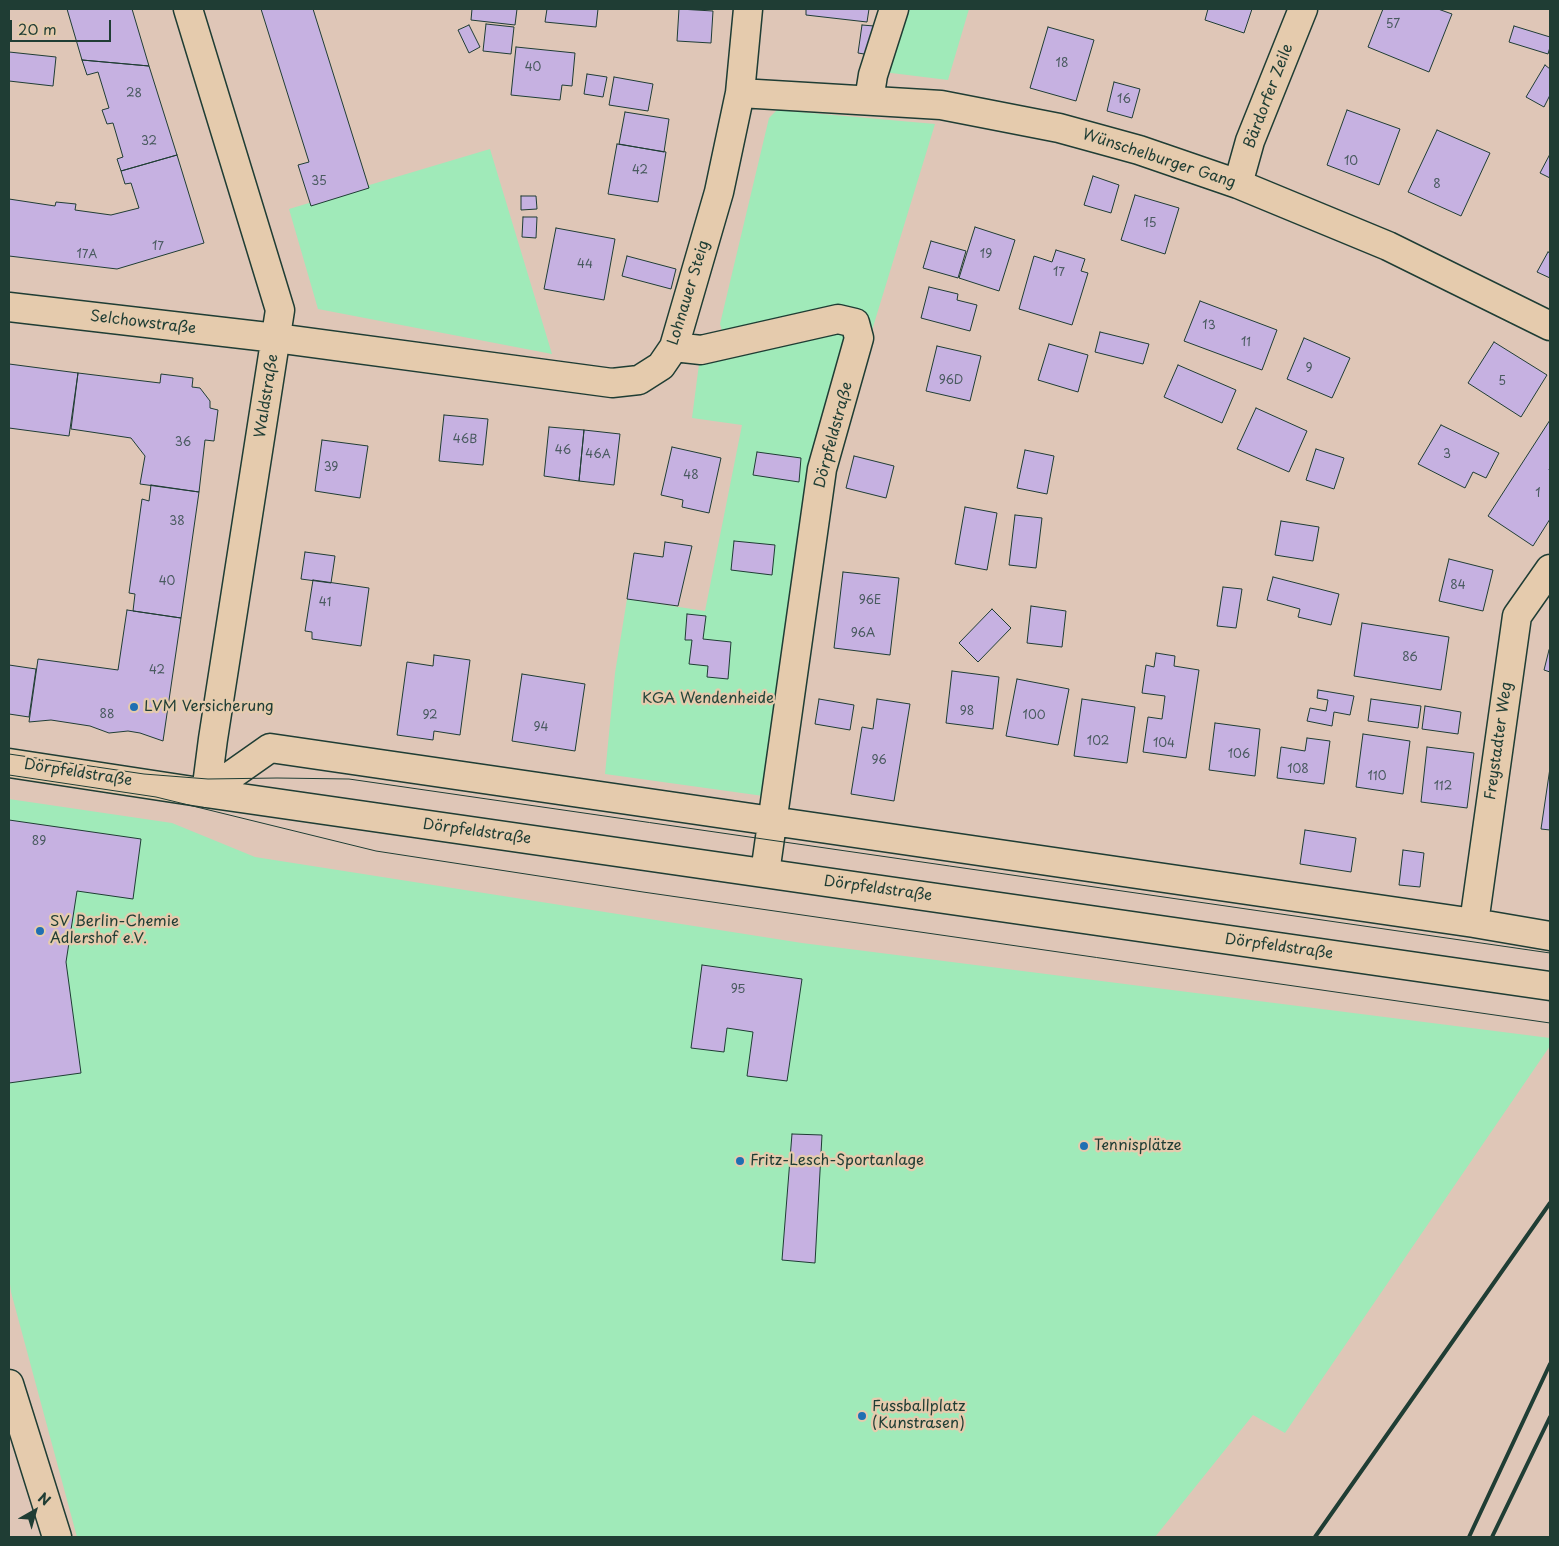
<!DOCTYPE html>
<meta charset="utf-8">
<style>
body{margin:0}
#map{position:relative;width:1559px;height:1546px;overflow:hidden;background:#dfc6b7;font-family:"Playpen Sans",sans-serif}
canvas{display:block}
.frame{position:absolute;inset:0;border:10px solid #1f3d34;pointer-events:none}
.north{position:absolute;left:10px;top:1486px;width:50px;height:50px;-webkit-text-stroke:4px #e5cbad;paint-order:stroke;rotate:38deg;font-size:14px;font-weight:700;line-height:20px;text-align:center;color:#1f3d34}
.north::after{content:'';display:block;margin:auto;width:18px;height:22px;background:#1f3d34;clip-path:polygon(50% 0,100% 100%,50% 72%,0 100%)}
.scale{position:absolute;left:10px;top:20px;width:101px;height:22px;box-sizing:border-box;border:2px solid #1f3d34;border-top:0;padding-left:6px;font-size:15px;line-height:18px;white-space:nowrap;color:#1f3d34;-webkit-text-stroke:4px #e5cbad;paint-order:stroke}
</style>
<div id="map">
<canvas width="1559" height="1546"></canvas>
<div class="frame"></div>
<div class="north">N</div>
<div class="scale">20 m</div>
</div>
<script>
const g = document.querySelector('canvas').getContext('2d');
g.lineJoin = 'round';
function fillPath(path, color) {
  g.fillStyle = color;
  g.fill(path, 'evenodd');
}
function shape(rows) {
  const path = new Path2D();
  for (const r of rows) {
    path.moveTo(r[0], r[1]);
    for (let i = 2; i < r.length; i += 2) path.lineTo(r[i], r[i + 1]);
  }
  return path;
}
function trace(path, color, width, dash) {
  g.strokeStyle = color;
  g.lineWidth = width;
  g.lineCap = dash ? 'butt' : 'round';
  g.setLineDash(dash || []);
  g.stroke(path);
}
function drawText(font, color, halo, rows, align = 'center') {
  g.font = font + ' "Playpen Sans",sans-serif';
  g.lineWidth = 4.5;
  g.setLineDash([]);
  g.textBaseline = 'middle';
  g.strokeStyle = halo;
  g.fillStyle = color;
  for (const [text, x, y, turn = 0] of rows) {
    g.save();
    g.translate(x, y);
    g.rotate((+turn || 0) * Math.PI / 180);
    g.textAlign = isNaN(turn) ? turn : align;
    if (halo) g.strokeText(text, 0, 0);
    g.fillText(text, 0, 0);
    g.restore();
  }
}
const green = shape([
 [885,9,969,9,948,80,867,70],
 [777,110,935,124,833,458,785,799,605,774,615,673,627,599,705,611,742,425,692,418,699,364,729,356,720,324,769,118],
 [490,149,552,354,318,309,289,209],
 [9,799,172,823,255,857,802,943,1550,1038,1550,1046,1285,1433,1253,1415,1155,1537,77,1537,11,1292,9,1276]
]);
const building = shape([
 [67,9,132,9,149,66,82,60,67,9],
 [261,9,313,9,369,188,311,206,298,165,309,162,261,9],
 [472,9,517,9,515,25,471,20,472,9],
 [547,9,598,9,596,27,545,22,547,9],
 [679,9,713,11,711,43,677,41,679,9],
 [806,9,869,9,867,22,806,15,806,9],
 [1208,9,1252,9,1244,33,1205,20,1208,9],
 [1383,9,1438,9,1452,14,1429,72,1368,47,1383,9],
 [486,24,514,27,511,54,483,51,486,24],
 [469,25,480,47,469,53,458,30,469,25],
 [862,25,874,26,870,55,858,53,862,25],
 [1514,26,1550,37,1550,47,1548,54,1509,42,1514,26],
 [1048,27,1094,40,1076,101,1030,88,1048,27],
 [516,47,575,53,572,86,562,85,560,100,511,95,516,47],
 [9,52,56,57,53,86,9,81,9,52],
 [82,60,149,66,177,155,121,171,117,159,123,157,113,123,107,124,102,110,109,108,98,72,87,75,82,60],
 [1545,65,1550,69,1550,95,1544,107,1526,97,1545,65],
 [587,74,607,77,603,97,584,94,587,74],
 [614,77,653,84,648,111,609,105,614,77],
 [1114,82,1140,89,1132,118,1107,111,1114,82],
 [1347,110,1400,129,1379,185,1327,165,1347,110],
 [625,112,669,119,664,152,619,144,625,112],
 [1437,130,1490,153,1461,216,1408,192,1437,130],
 [617,144,666,152,658,202,608,194,617,144],
 [1550,154,1550,178,1540,173,1550,154],
 [177,155,204,243,117,269,9,256,9,199,55,206,56,202,76,204,75,210,111,215,139,208,131,183,125,184,121,171,177,155],
 [1093,176,1119,185,1111,213,1084,205,1093,176],
 [1135,195,1179,208,1165,254,1121,240,1135,195],
 [521,196,536,196,537,209,521,210,521,196],
 [523,217,537,217,536,238,522,237,523,217],
 [975,227,1015,240,999,291,959,278,975,227],
 [556,228,615,239,604,300,544,289,556,228],
 [931,241,966,251,958,278,923,268,931,241],
 [1056,250,1085,259,1081,271,1088,273,1072,325,1019,309,1034,256,1052,262,1056,250],
 [1548,252,1550,253,1550,278,1537,272,1548,252],
 [627,256,676,269,671,289,622,276,627,256],
 [929,287,958,294,957,300,977,305,970,331,921,318,929,287],
 [1200,301,1277,330,1262,370,1184,341,1200,301],
 [1100,332,1149,344,1143,364,1095,352,1100,332],
 [1304,338,1350,358,1332,398,1287,379,1304,338],
 [1494,342,1547,375,1521,417,1468,383,1494,342],
 [1049,344,1088,355,1078,392,1038,380,1049,344],
 [937,346,981,356,970,401,926,391,937,346],
 [9,364,78,373,69,436,9,428,9,364],
 [1178,365,1236,390,1222,423,1164,397,1178,365],
 [78,373,160,383,161,374,193,378,192,387,200,388,210,401,210,408,218,410,214,441,205,440,199,492,140,484,145,456,131,438,71,429,78,373],
 [1256,408,1307,431,1289,472,1237,449,1256,408],
 [444,415,488,419,483,465,439,461,444,415],
 [1550,420,1550,467,1549,470,1550,471,1550,519,1533,546,1488,516,1550,420],
 [1441,425,1499,453,1486,478,1473,472,1465,488,1418,464,1441,425],
 [549,427,584,430,579,481,544,476,549,427],
 [584,430,620,434,614,485,579,481,584,430],
 [322,440,368,446,360,498,315,491,322,440],
 [672,447,721,458,709,513,682,507,683,500,661,495,672,447],
 [1316,449,1344,458,1334,489,1306,480,1316,449],
 [1025,450,1054,456,1047,494,1017,488,1025,450],
 [757,452,801,458,799,482,753,475,757,452],
 [854,456,894,466,886,498,846,488,854,456],
 [151,485,199,492,181,618,133,611,135,594,129,593,142,499,149,501,151,485],
 [965,507,997,513,987,570,955,564,965,507],
 [1015,515,1042,518,1036,568,1009,565,1015,515],
 [1281,521,1319,527,1313,561,1275,555,1281,521],
 [734,541,775,545,772,575,731,570,734,541],
 [665,542,692,546,678,606,627,599,634,553,663,557,665,542],
 [305,552,335,556,331,583,301,579,305,552],
 [1449,559,1493,570,1483,611,1439,601,1449,559],
 [843,572,899,578,890,655,834,648,843,572],
 [1273,577,1339,594,1331,625,1298,617,1300,609,1267,600,1273,577],
 [313,580,369,588,361,646,312,639,312,632,305,631,313,580],
 [1223,587,1242,589,1236,628,1217,626,1223,587],
 [1031,606,1066,611,1062,647,1027,643,1031,606],
 [992,609,1011,628,978,662,959,643,992,609],
 [127,610,181,618,163,741,140,733,128,731,109,733,90,726,51,720,29,722,38,659,118,670,127,610],
 [687,614,706,616,703,639,731,642,728,679,707,677,708,666,689,664,692,640,685,640,687,614],
 [1362,623,1449,637,1441,690,1354,676,1362,623],
 [1549,650,1550,650,1550,672,1544,670,1549,650],
 [1156,653,1175,656,1174,666,1199,670,1186,758,1143,752,1148,717,1162,719,1165,696,1142,693,1146,665,1154,667,1156,653],
 [434,655,470,660,460,735,434,731,433,740,397,735,407,662,433,666,434,655],
 [9,665,36,669,29,717,9,714,9,665],
 [952,671,999,677,993,729,946,723,952,671],
 [522,674,585,684,575,751,512,741,522,674],
 [1017,679,1069,689,1058,745,1006,736,1017,679],
 [1318,690,1354,696,1350,715,1334,712,1332,726,1307,721,1310,708,1326,711,1328,700,1317,698,1318,690],
 [819,699,854,705,850,730,815,724,819,699],
 [877,699,910,704,894,801,851,794,862,727,873,729,877,699],
 [1082,699,1135,707,1127,763,1074,756,1082,699],
 [1371,699,1421,706,1418,728,1368,721,1371,699],
 [1425,706,1461,712,1458,734,1422,729,1425,706],
 [1215,723,1260,729,1255,776,1209,770,1215,723],
 [1363,734,1410,741,1403,794,1356,787,1363,734],
 [1307,738,1330,741,1324,784,1277,778,1281,747,1305,751,1307,738],
 [1427,747,1474,753,1467,808,1421,802,1427,747],
 [1550,768,1550,830,1541,829,1550,768],
 [9,820,141,839,133,899,77,891,66,962,81,1073,9,1083,9,820],
 [1305,830,1356,838,1351,872,1300,864,1305,830],
 [1403,850,1424,853,1420,887,1399,885,1403,850],
 [702,965,802,979,787,1081,747,1076,753,1032,727,1028,724,1052,691,1048,702,965],
 [792,1134,822,1135,815,1263,782,1260,792,1134]
]);
const minor = shape([
 [188,9,280,310,213,739,206,793],
 [740,93,941,105,1059,128,1139,150,1238,184,1388,246,1550,326],
 [869,100,873,75,894,9],
 [1238,184,1250,141,1303,9],
 [9,307,276,338,612,383,639,380,661,366,674,347,719,192,740,93,748,9],
 [674,347,701,350,838,319,855,323,859,338,822,469,765,873],
 [9,763,206,793,1550,986],
 [206,793,270,748,1474,923,1550,936],
 [1474,923,1517,616,1550,569],
 [9,1384,57,1537]
]);
const tram = shape([
 [9,754,144,774,208,779,277,778,349,779,1550,953],
 [9,775,156,797,376,851,643,892,1550,1023]
]);
const rail = shape([
 [1315,1537,1550,1203],
 [1469,1537,1550,1364],
 [1492,1537,1550,1417]
]);
const markers = [
 [134,707,5,"#1f6fb2"],
 [40,931,5,"#1f6fb2"],
 [1084,1146,5,"#1f6fb2"],
 [740,1161,5,"#1f6fb2"],
 [862,1416,5,"#1f6fb2"]
];
const numberNames = [
 ["57",1393,25],
 ["18",1062,64],
 ["40",533,68],
 ["28",134,94],
 ["16",1124,100],
 ["32",149,142],
 ["10",1351,162],
 ["42",640,171],
 ["35",319,182],
 ["8",1437,185],
 ["15",1150,224],
 ["17",158,247],
 ["17A",87,255],
 ["19",986,255],
 ["44",585,265],
 ["17",1059,273],
 ["13",1209,326],
 ["11",1246,343],
 ["9",1309,369],
 ["96D",951,381],
 ["5",1502,382],
 ["46B",465,440],
 ["36",183,443],
 ["46",563,451],
 ["46A",598,455],
 ["3",1447,455],
 ["39",331,468],
 ["48",691,476],
 ["1",1538,494],
 ["38",177,522],
 ["40",167,582],
 ["84",1458,586],
 ["96E",870,601],
 ["41",325,603],
 ["96A",863,634],
 ["86",1410,658],
 ["42",157,671],
 ["98",967,712],
 ["88",107,715],
 ["92",430,716],
 ["100",1034,716],
 ["94",541,728],
 ["102",1098,742],
 ["104",1164,744],
 ["106",1239,755],
 ["96",879,761],
 ["108",1298,770],
 ["110",1377,777],
 ["112",1443,787],
 ["89",39,842],
 ["95",738,990]
];
const streetNames = [
 ["Bärdorfer Zeile",1269,96,-69],
 ["Wünschelburger Gang",1159,159,18],
 ["Lohnauer Steig",689,293,-73],
 ["Selchowstraße",143,323,7],
 ["Waldstraße",267,396,-81],
 ["Dörpfeldstraße",834,435,-75],
 ["Freystadter Weg",1499,741,-82],
 ["Dörpfeldstraße",78,773,9],
 ["Dörpfeldstraße",477,832,8],
 ["Dörpfeldstraße",878,889,8],
 ["Dörpfeldstraße",1279,947,8]
];
const parkNames = [
 ["KGA Wendenheide",708,699]
];
const poiNames = [
 ["LVM Versicherung",144,707],
 ["SV Berlin-Chemie",50,922],
 ["Adlershof e.V.",50,939],
 ["Tennisplätze",1094,1146],
 ["Fritz-Lesch-Sportanlage",750,1161],
 ["Fussballplatz",872,1407],
 ["(Kunstrasen)",872,1424]
];
fillPath(green, '#a0eab9');
fillPath(building, '#c6b1e1');
trace(building, '#1f3d34', 1);
trace(minor, '#1f3d34', 31);
trace(minor, '#e5cbad', 28);
trace(tram, '#1f3d34', 1);
trace(rail, '#1f3d34', 4);
for (const [x, y, r, color] of markers) {
  const dot = new Path2D();
  dot.arc(x, y, r, 0, 2 * Math.PI);
  g.fillStyle = color;
  g.fill(dot);
  trace(dot, '#e5cbad', 2);
}
drawText('12px', '#495a5f', null, numberNames);
drawText('15px', '#1f3d34', '#e5cbad', streetNames);
drawText('15px', '#25463b', '#e5cbad', parkNames);
drawText('15px', '#1f3d34', '#e5cbad', poiNames, 'left');
</script>
